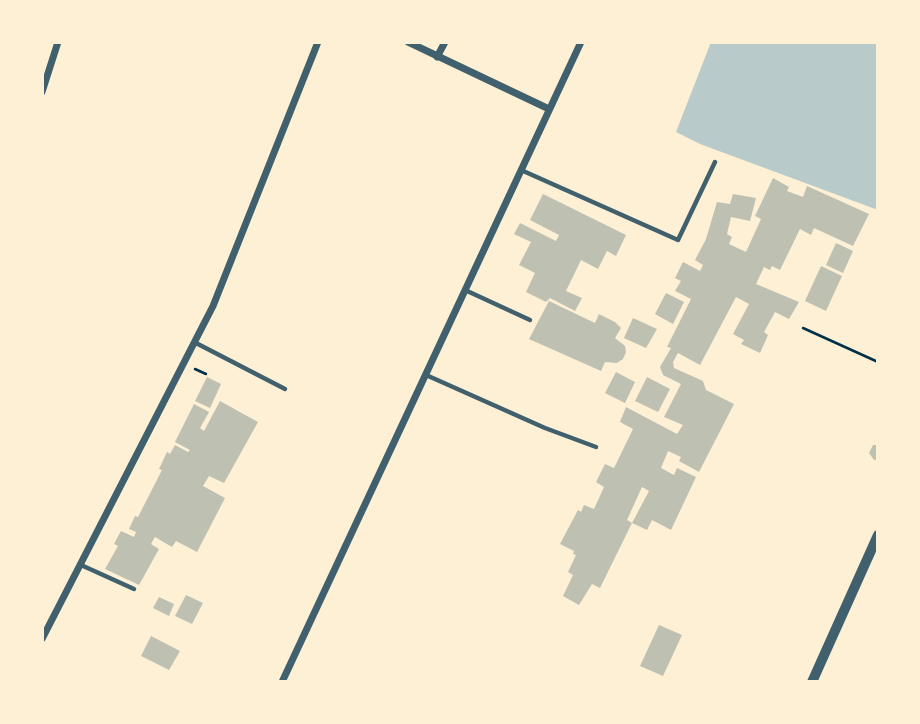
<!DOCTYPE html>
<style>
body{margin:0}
#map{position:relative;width:920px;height:724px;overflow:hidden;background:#fdf0d5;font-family:Figtree,sans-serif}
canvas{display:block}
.frame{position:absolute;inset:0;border:44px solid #fdf0d5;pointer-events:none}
</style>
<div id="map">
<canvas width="920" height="724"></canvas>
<div class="frame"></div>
</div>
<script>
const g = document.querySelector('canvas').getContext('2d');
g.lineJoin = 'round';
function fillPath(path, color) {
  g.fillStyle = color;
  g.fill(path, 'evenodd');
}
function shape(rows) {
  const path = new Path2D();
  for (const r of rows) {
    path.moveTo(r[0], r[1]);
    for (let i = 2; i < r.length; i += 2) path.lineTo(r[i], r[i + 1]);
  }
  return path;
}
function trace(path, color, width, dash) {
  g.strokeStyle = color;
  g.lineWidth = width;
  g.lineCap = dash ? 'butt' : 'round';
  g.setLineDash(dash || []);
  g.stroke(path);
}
const green = shape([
 [711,42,878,42,878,210,700,144,676,132]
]);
const building = shape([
 [773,178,789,187,787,191,803,197,807,186,869,214,853,246,814,228,811,235,800,229,780,270,772,266,770,270,764,267,756,284,799,302,789,319,775,312,764,332,768,335,760,353,741,344,744,340,733,334,749,304,736,297,700,365,678,353,673,362,674,368,703,381,706,390,734,404,699,472,679,461,681,457,668,451,661,468,674,475,677,468,696,477,671,530,652,520,647,530,632,523,649,491,642,487,627,520,632,523,600,588,592,584,579,605,563,596,573,575,568,572,576,555,573,554,574,551,560,544,578,510,581,512,584,505,594,509,604,487,596,482,605,464,614,468,633,429,620,422,626,407,677,434,683,425,664,417,681,384,663,375,660,367,671,348,667,347,691,299,675,291,681,281,675,278,683,262,700,271,703,265,695,260,706,239,717,202,730,204,733,194,756,198,750,221,731,217,727,234,732,237,729,244,746,252,761,219,755,216],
 [543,194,626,235,616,256,607,251,598,269,581,260,566,291,582,298,575,311,550,298,546,302,526,292,535,273,519,265,531,242,514,234,520,223,556,241,559,235,530,220],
 [836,243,853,251,843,273,826,265],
 [821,266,842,276,826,311,805,301],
 [666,293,684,302,673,324,655,314],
 [549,301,595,323,599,314,615,322,621,328,615,338,625,346,626,352,623,359,617,363,605,362,601,371,529,339],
 [633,318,657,329,646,348,624,338],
 [616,372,635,382,625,403,605,393],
 [207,377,221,384,210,408,195,401],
 [647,377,670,389,658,412,635,401],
 [220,401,258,422,224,483,209,476,203,486,225,498,197,552,176,541,172,547,155,537,151,544,159,549,139,585,105,569,118,546,114,544,121,531,134,537,136,532,129,529,135,516,138,517,162,470,159,469,167,452,170,454,175,445,188,452,190,450,175,442,194,404,209,412,200,428,204,431],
 [873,445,878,445,878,459,874,460,869,453],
 [186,595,203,603,192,624,175,616],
 [159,597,174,604,169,616,153,608],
 [659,625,682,635,663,676,640,666],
 [151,636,180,651,169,670,141,656]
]);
const path = shape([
 [803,328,878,362],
 [195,369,206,374]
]);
const service = shape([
 [521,170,678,240,715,162],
 [465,290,530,320],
 [194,342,285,389],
 [426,375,545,428,596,447],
 [81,565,134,589]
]);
const minor = shape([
 [408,42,549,109],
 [437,57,445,42],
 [42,92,58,42],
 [42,639,213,306,318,42],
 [282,682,581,42]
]);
const tertiary = shape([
 [812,682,878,535]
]);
fillPath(green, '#b9caca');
fillPath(building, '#bec0b2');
trace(path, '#003049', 2.5);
trace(service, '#3f606c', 4.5);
trace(minor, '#3f606c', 7);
trace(tertiary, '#3f606c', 10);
</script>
